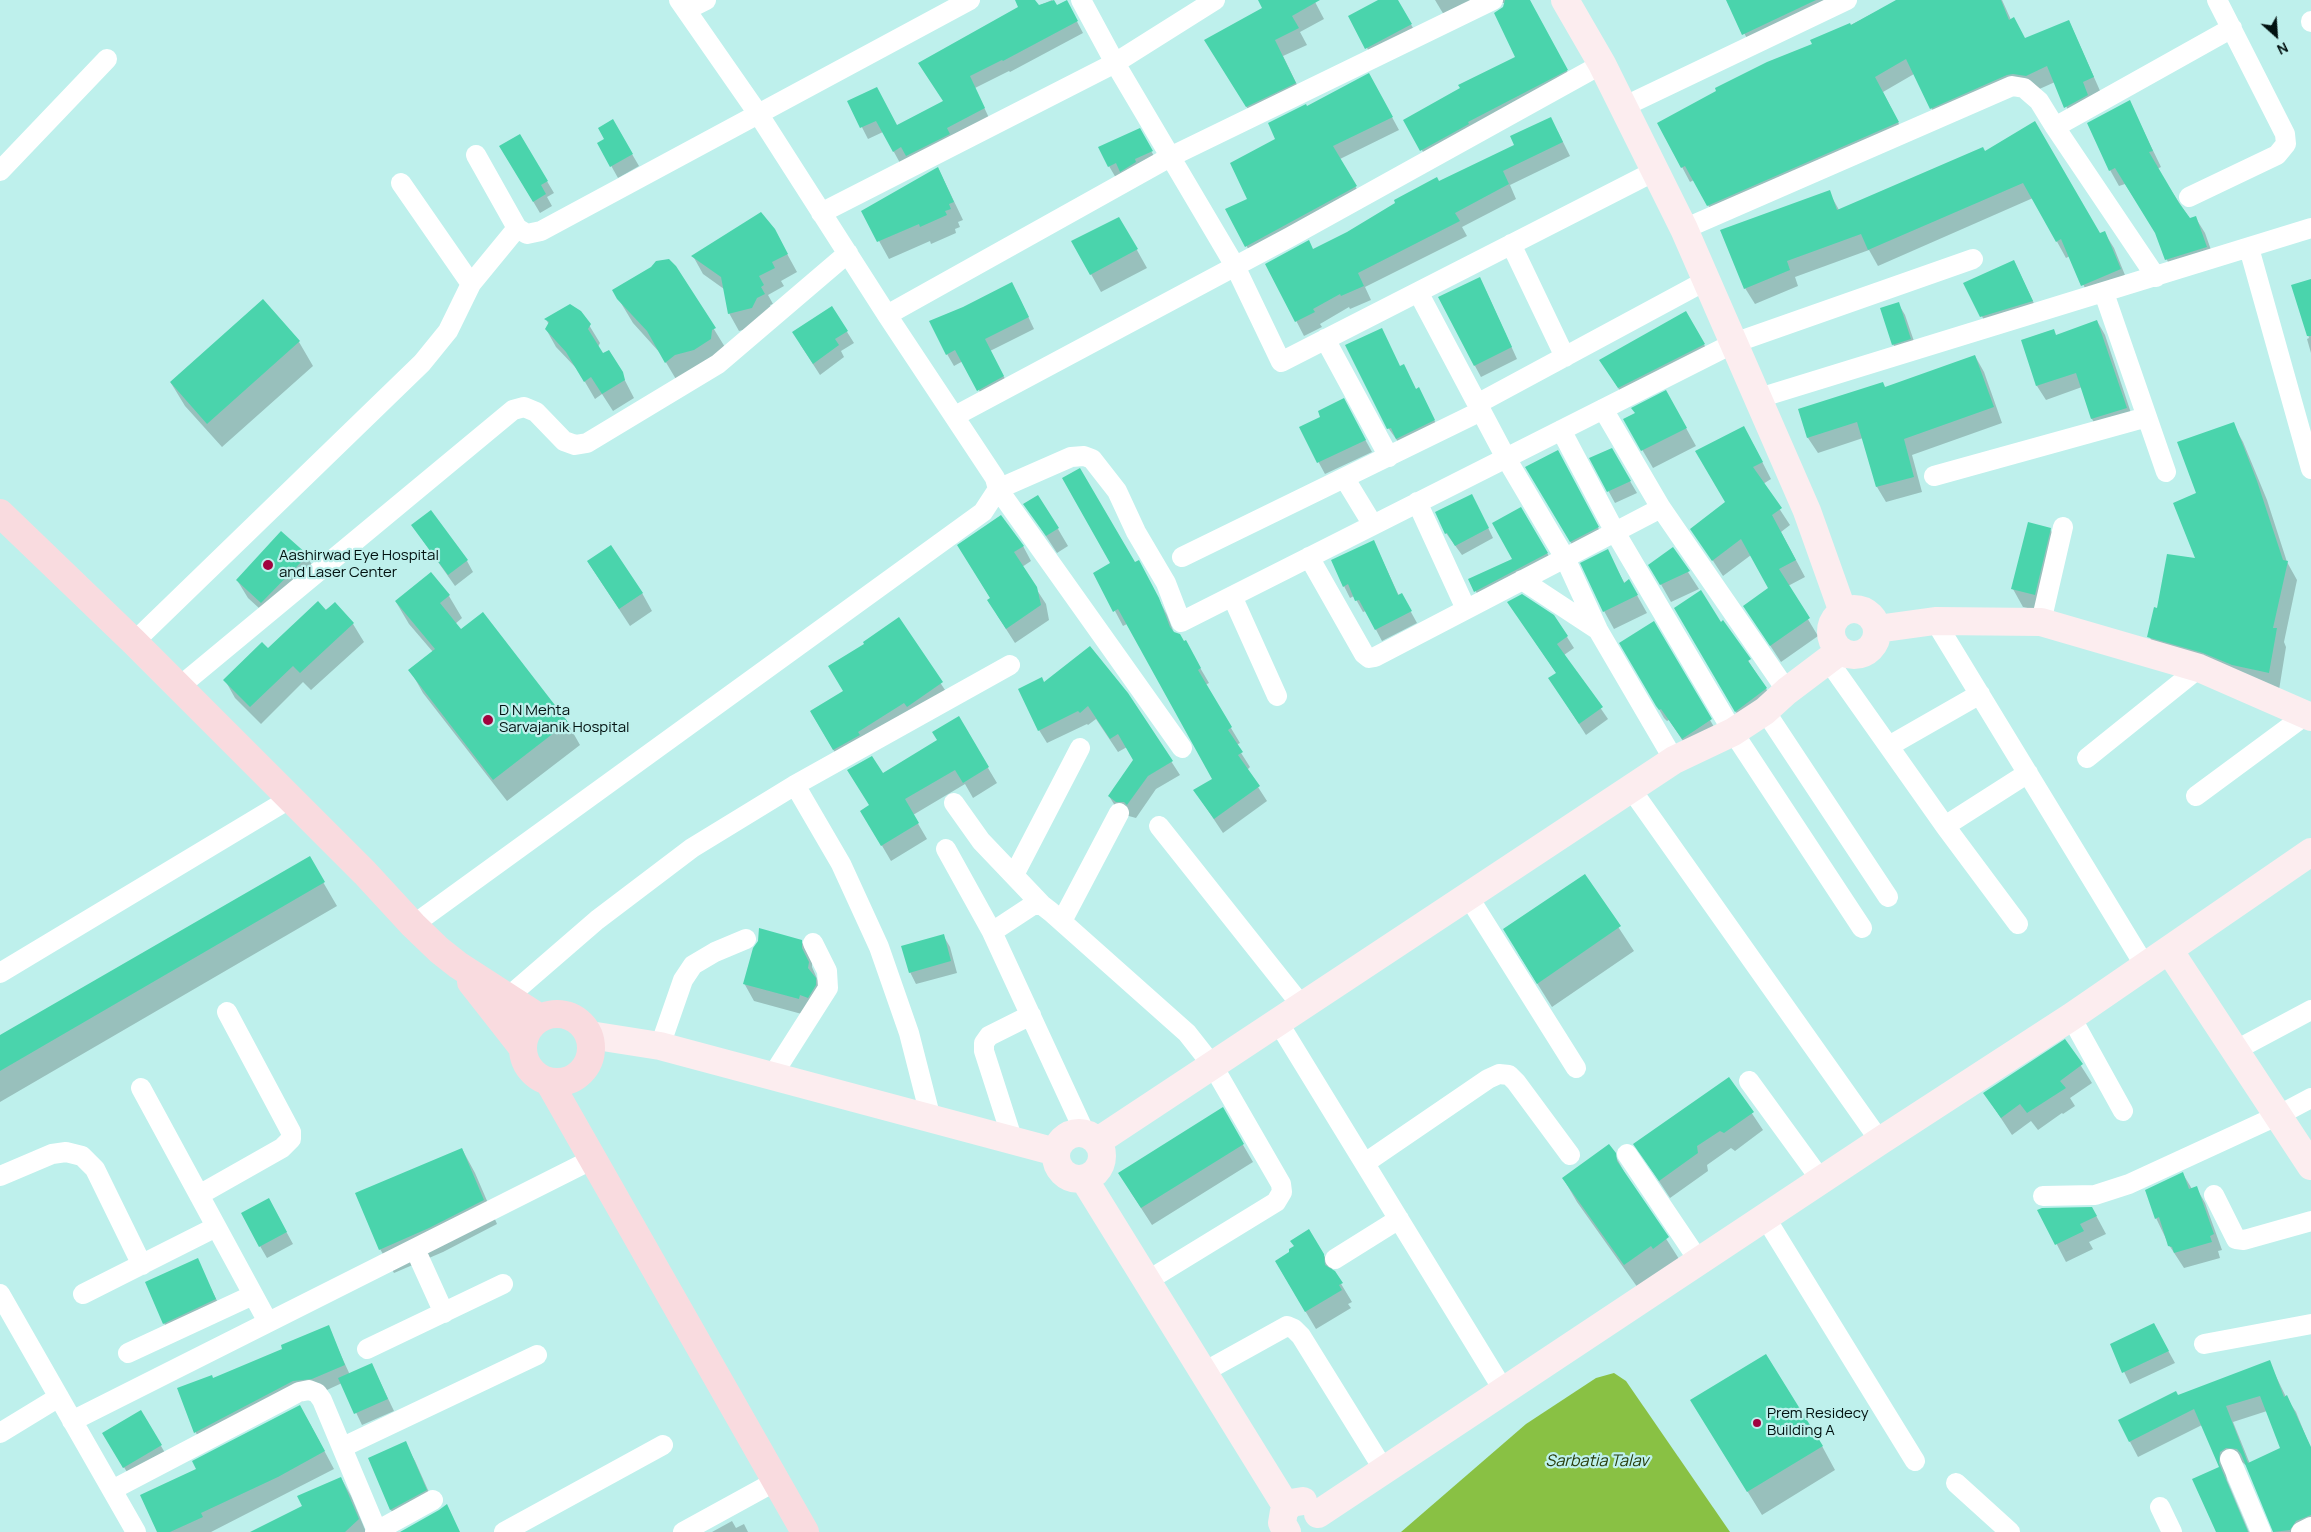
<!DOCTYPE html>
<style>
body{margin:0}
#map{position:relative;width:2311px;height:1532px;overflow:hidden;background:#bef0ec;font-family:Manrope,sans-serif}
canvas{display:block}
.north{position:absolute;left:2251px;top:10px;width:50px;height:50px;-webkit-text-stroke:4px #bef0ec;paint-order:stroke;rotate:154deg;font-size:14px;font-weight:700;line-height:20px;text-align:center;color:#021211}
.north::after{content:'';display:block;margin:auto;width:18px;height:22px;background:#021211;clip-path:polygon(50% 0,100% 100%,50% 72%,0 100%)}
</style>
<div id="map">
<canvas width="2311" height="1532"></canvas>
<div class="north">N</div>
</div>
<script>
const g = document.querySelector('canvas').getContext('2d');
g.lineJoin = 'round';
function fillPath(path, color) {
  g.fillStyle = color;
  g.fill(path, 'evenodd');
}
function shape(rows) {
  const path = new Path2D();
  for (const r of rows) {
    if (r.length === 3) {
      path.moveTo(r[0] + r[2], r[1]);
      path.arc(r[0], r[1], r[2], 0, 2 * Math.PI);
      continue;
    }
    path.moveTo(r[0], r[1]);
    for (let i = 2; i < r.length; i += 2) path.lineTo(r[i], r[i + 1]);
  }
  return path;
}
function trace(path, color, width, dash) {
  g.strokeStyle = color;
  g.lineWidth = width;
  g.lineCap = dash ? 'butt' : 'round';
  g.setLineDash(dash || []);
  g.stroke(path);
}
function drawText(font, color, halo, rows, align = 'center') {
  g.font = font + ' Manrope,sans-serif';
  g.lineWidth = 4.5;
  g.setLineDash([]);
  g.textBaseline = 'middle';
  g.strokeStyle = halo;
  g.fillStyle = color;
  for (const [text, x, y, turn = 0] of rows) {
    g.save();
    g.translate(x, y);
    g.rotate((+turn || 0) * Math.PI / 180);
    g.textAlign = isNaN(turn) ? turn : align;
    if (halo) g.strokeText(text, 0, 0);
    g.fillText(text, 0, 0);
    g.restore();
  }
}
const water = shape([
 [1614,1373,1626,1381,1730,1532,1401,1532,1526,1424,1596,1378]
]);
const shadow = shape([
 [1029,0,1034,0,1038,6,1052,0,1056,7,1073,14,1083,33,1010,72,1009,71,975,88,990,120,900,163,883,132,868,139,849,102,897,126,944,102,1020,7],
 [1268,0,1314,0,1324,19,1300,32,1307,45,1283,56,1304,99,1256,122,1215,56,1264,8],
 [1381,0,1397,0,1421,42,1377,66,1350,17],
 [1435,0,1529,0,1574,84,1430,164,1405,121,1517,58,1504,8,1505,3,1496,3,1450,25],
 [1727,0,1837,0,1754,52],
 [1898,0,2002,0,2011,20,2025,39,2069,21,2101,93,2074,123,2055,82,2035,91,2023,88,1939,123,1914,74,1883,92,1906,138,1717,221,1694,180,1690,182,1682,167,1813,45],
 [1369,75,1399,130,1340,159,1363,200,1254,260,1227,209,1249,200,1307,107],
 [2129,101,2161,167,2157,169,2190,219,2195,217,2205,233,2216,264,2176,276,2167,260,2158,235,2125,184,2119,186,2110,170],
 [612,120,639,166,618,178,599,144,606,140],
 [1139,130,1158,163,1116,178,1109,166],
 [1558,132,1570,156,1510,185,1516,199,1462,227,1467,236,1365,287,1371,300,1350,309,1349,307,1320,324,1322,327,1304,336,1267,264,1313,250],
 [520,136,554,193,547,197,552,206,540,213,501,147],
 [1985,152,2099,234,2104,232,2114,248,2129,285,2091,301,2070,256,2066,258,2033,198,1878,266,1869,250,1795,277,1798,286,1755,304,1745,288,1829,192,1839,210],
 [938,168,963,220,958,222,960,227,955,229,956,233,931,244,930,241,889,259,863,212],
 [1119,218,1147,268,1101,292,1073,242],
 [774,230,797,272,781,281,784,286,768,295,773,304,770,305,774,312,762,325,739,331,729,313,724,289,703,274,693,256],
 [2014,261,2038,312,1988,328,1965,283],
 [675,266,728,352,680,386,661,354,633,323,618,298],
 [2311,280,2311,353,2307,339,2309,338,2293,286],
 [1486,291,1517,359,1481,377,1475,366],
 [1018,295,1034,329,990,351,1010,388,985,401,963,361,954,366,947,354],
 [263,301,299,342,313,366,222,447,185,406,171,383],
 [1898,303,1905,315,1917,350,1900,356,1893,344],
 [832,308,854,343,841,351,844,357,820,375,800,344],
 [1686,313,1714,362,1629,405,1601,361],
 [546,319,589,325,600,343,598,347,603,355,619,369,634,398,613,411,602,394,595,399,578,370,556,347,546,329,549,325],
 [2097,321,2105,335,2134,422,2100,433,2092,419,2082,387,2046,400,2037,386,2022,340,2056,336],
 [1347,346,1400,367,1404,366,1416,390,1425,401,1440,432,1404,450,1389,429],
 [1975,356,1984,372,2002,423,1912,455,1922,492,1886,502,1877,487,1863,438,1818,453,1808,438,1799,410,1885,388],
 [1676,410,1696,446,1653,468,1624,419],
 [1350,412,1372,452,1325,474,1300,428],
 [2233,424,2243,442,2267,500,2287,562,2297,580,2284,642,2286,647,2279,690,2159,654,2149,636,2158,609,2197,560,2198,494],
 [1753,444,1771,479,1763,484,1790,525,1781,532,1805,577,1788,586,1818,636,1781,662,1744,606,1770,588,1751,555,1723,576,1692,529,1727,503],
 [1611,449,1637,493,1615,503,1591,459],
 [1564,463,1604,539,1577,553,1527,467],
 [1025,504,1058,529,1068,546,1057,553],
 [1477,505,1493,538,1462,555,1446,533],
 [1521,508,1554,565,1482,603,1470,580,1514,560],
 [412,525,467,561,473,572,455,586],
 [2050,529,2060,547,2045,612,2023,607,2013,589],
 [1374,542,1399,596,1401,594,1417,623,1382,641,1366,611,1363,612,1354,596,1350,598,1344,586],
 [1023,546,1031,561,1022,567,1046,604,1049,620,1015,643,997,615,991,599,968,561],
 [1673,549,1699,589,1671,602,1650,565],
 [1607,551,1625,584,1629,581,1647,613,1614,629,1604,611],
 [307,556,317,574,272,620,248,598,237,580],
 [588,562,642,593,652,611,630,626],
 [1135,564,1147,577,1167,615,1174,633,1183,642,1185,642,1209,683,1205,685,1240,743,1236,745,1250,767,1247,770,1267,801,1223,833,1195,791,1214,779,1127,624,1123,626,1115,611],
 [430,574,449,596,462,618,455,624,461,631,567,722,580,745,507,801,423,693,410,670,433,652,409,624,396,602],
 [1508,602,1553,616,1567,637,1574,648,1564,655,1608,719,1586,735,1557,690,1557,674],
 [334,604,353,624,364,642,311,690,303,682,261,724,235,698,225,680],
 [1675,608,1720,623,1723,621,1777,706,1746,729],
 [898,619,951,699,843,766,811,712,845,692,865,644],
 [1653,623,1717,732,1689,750,1669,720,1667,721,1664,718,1621,643],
 [1044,683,1127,693,1180,775,1156,789,1136,818,1125,815,1117,809,1109,796,1135,760,1127,747,1118,752,1096,719,1088,725,1087,724,1047,743,1039,730],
 [958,718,997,783,973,798,965,784,913,815,927,839,891,861,871,827,882,774,939,741],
 [309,858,337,906,0,1102,0,1037],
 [1584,875,1634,951,1552,1007,1518,953],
 [943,935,950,947,957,973,916,984,910,972],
 [801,941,812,959,812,967,825,997,809,1016,754,1001,744,983],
 [2065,1041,2092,1083,2070,1098,2075,1106,2063,1114,2062,1113,2038,1130,2031,1121,2012,1135,1985,1094],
 [1729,1079,1763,1130,1735,1151,1731,1148,1707,1165,1708,1171,1670,1198,1635,1145],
 [1222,1109,1253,1162,1152,1225,1130,1191],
 [462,1149,475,1173,497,1224,443,1252,394,1273,380,1249],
 [1614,1153,1629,1181,1681,1262,1638,1288,1577,1202,1563,1178],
 [2183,1174,2192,1189,2196,1187,2205,1203,2222,1250,2218,1251,2220,1258,2184,1268,2169,1245,2156,1218],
 [2092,1208,2106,1234,2089,1242,2093,1249,2066,1262,2039,1210],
 [275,1211,293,1244,267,1258,260,1246],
 [1291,1253,1323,1254,1352,1302,1348,1304,1351,1308,1316,1329,1276,1262],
 [197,1260,225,1317,174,1341,164,1323],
 [328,1327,350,1375,372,1365,394,1411,362,1425,342,1383,204,1447,196,1433,179,1389,213,1380,284,1350],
 [2160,1336,2175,1363,2130,1384,2111,1345],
 [2269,1362,2286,1397,2296,1412,2311,1449,2311,1532,2273,1532,2273,1527,2248,1467,2242,1462,2226,1473,2227,1480,2249,1532,2217,1532,2220,1467,2202,1425,2138,1457,2119,1421,2178,1396],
 [2267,1411,2281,1449,2250,1464,2233,1422],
 [141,1412,171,1463,135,1485,114,1451],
 [310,1424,334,1469,211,1532,158,1532],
 [1706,1424,1822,1446,1835,1470,1762,1515],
 [405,1443,415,1461,436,1508,401,1527,391,1510,369,1459],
 [341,1478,351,1496,366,1532,253,1532,303,1506],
 [732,1521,736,1528,744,1524,748,1532,712,1532]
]);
const building = shape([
 [1015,0,1035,0,1039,5,1054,0,1057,5,1067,0,1078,21,1003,61,1002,60,970,76,985,108,947,128,950,134,906,156,901,147,893,152,876,121,860,128,847,101,877,87,897,125,943,101,918,63,1018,7],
 [1258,0,1320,0,1292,16,1299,28,1275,40,1296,83,1246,107,1204,40,1262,8],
 [1378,0,1398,0,1412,24,1365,49,1348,16],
 [1505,0,1530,0,1568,70,1468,122,1469,124,1420,151,1403,120,1460,88,1458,85,1515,57,1494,13,1503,7],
 [1726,0,1816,0,1742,35],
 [1896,0,2001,0,2009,20,2014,17,2025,38,2069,20,2094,77,2083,82,2088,95,2064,108,2047,66,2026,76,2013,74,2007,75,1930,109,1906,59,1875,77,1899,122,1707,206,1685,166,1681,168,1657,123,1716,91,1715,88,1767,62,1812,44,1810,40,1850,23,1851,25],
 [1369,73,1393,117,1333,146,1357,186,1245,247,1225,209,1247,199,1230,163,1275,139,1268,123,1306,104,1307,106],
 [2130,100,2153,151,2149,152,2179,203,2190,218,2196,216,2207,247,2165,260,2155,233,2115,168,2109,171,2087,123],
 [1551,117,1563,142,1503,171,1509,184,1455,213,1460,221,1358,273,1364,286,1341,296,1340,294,1313,309,1315,312,1295,322,1265,264,1309,240,1313,249,1347,232,1395,203,1394,200,1437,177,1439,181,1514,145,1510,136],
 [613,119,633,154,610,167,597,143,604,139,598,128],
 [2035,121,2100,233,2105,231,2121,269,2081,286,2061,239,2056,242,2023,183,1868,250,1861,234,1787,261,1790,270,1744,289,1720,230,1830,190,1837,210,1983,147,1985,151],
 [1140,128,1153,151,1135,159,1136,162,1120,172,1116,163,1108,167,1098,147],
 [520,134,548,181,541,185,546,194,533,202,499,146],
 [938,167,954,202,949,204,951,209,945,211,947,215,920,227,919,224,877,242,861,211],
 [761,212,775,229,788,254,772,262,775,268,759,276,764,285,761,287,765,294,757,298,752,308,728,314,721,277,691,256],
 [1119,217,1138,249,1090,275,1071,241],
 [669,259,676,266,716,328,712,330,711,339,694,350,675,355,665,363,647,331,617,299,612,290,651,267,656,261],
 [2014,260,2033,301,1980,317,1963,283],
 [1480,277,1512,347,1474,366,1438,297],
 [2311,279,2311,336,2307,336,2291,285],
 [1012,282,1029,317,985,339,1004,376,977,391,955,350,946,355,929,321,963,307],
 [263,299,300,341,207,424,170,382],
 [1899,302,1911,339,1892,345,1880,308],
 [570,304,581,311,591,324,588,329,603,353,609,350,623,372,625,380,602,394,591,377,584,382,566,352,545,329,549,322,544,319],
 [832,306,848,331,835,339,839,345,813,364,792,332],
 [1686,311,1705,344,1618,388,1599,360],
 [2097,320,2127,408,2091,419,2076,373,2036,386,2021,340,2054,329,2056,335],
 [1382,328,1400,366,1404,364,1416,389,1419,387,1435,420,1396,439,1391,428,1387,429,1345,345],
 [1975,355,1994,407,1904,439,1914,477,1876,487,1857,422,1807,438,1798,409,1883,382,1885,387],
 [1666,390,1687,428,1641,451,1623,419,1635,413,1631,408],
 [1344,398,1366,440,1317,463,1299,427,1320,417,1318,411],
 [2234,422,2257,481,2283,560,2288,561,2273,628,2277,628,2269,673,2232,665,2203,653,2147,637,2154,607,2157,608,2167,554,2195,558,2173,503,2196,493,2177,442],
 [1744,426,1763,462,1753,467,1782,508,1772,515,1796,560,1779,569,1810,618,1770,646,1743,606,1768,588,1741,539,1712,561,1690,529,1725,502,1695,451],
 [1612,448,1631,481,1607,492,1589,458],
 [1558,450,1599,527,1570,542,1525,467],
 [1080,468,1135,562,1139,560,1159,598,1170,627,1174,632,1180,634,1184,641,1186,640,1201,668,1198,670,1232,727,1228,730,1243,752,1238,755,1260,786,1214,819,1193,790,1212,779,1118,609,1113,612,1093,573,1110,563,1062,478],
 [1472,494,1489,528,1455,546,1447,533,1445,534,1435,512],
 [1038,495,1059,528,1046,536,1023,504],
 [1521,507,1548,553,1474,592,1468,579,1512,559,1492,523],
 [431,510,468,560,448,575,411,525],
 [1001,515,1024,546,1014,552,1037,587,1041,605,1006,629,987,600,990,598,957,545],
 [2028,522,2051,528,2035,595,2011,589],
 [281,531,308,555,261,603,236,580],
 [1374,540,1398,595,1402,593,1412,611,1375,630,1359,600,1355,601,1348,584,1343,587,1331,560],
 [611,545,643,593,619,609,587,561],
 [1673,547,1690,571,1660,585,1648,565],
 [1608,549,1624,583,1629,579,1638,595,1603,612,1580,563],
 [431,572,450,595,440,603,461,629,483,612,568,722,493,780,408,670,435,649,395,601],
 [1701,590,1721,622,1723,620,1751,659,1748,661,1767,688,1735,712,1674,608],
 [1522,594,1554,615,1568,636,1557,644,1603,707,1579,724,1548,678,1556,673,1507,602],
 [318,601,326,610,335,602,354,623,300,673,293,666,250,707,223,680,262,642,268,648],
 [899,617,943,682,907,707,904,703,858,732,860,735,833,750,810,711,843,691,828,666,864,644,863,642],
 [1654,621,1712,719,1682,739,1661,709,1659,710,1656,706,1619,643],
 [1090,646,1128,693,1173,761,1148,776,1127,805,1124,802,1116,802,1108,796,1133,760,1118,734,1110,739,1088,706,1080,713,1078,711,1038,731,1018,689,1042,677,1044,682],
 [959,716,989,767,963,783,955,770,905,799,919,823,881,846,860,811,869,805,847,770,872,756,883,773,937,740,932,732],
 [310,856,325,882,0,1071,0,1035],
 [1585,874,1621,926,1537,984,1503,929],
 [759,928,802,940,802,948,809,962,808,968,816,978,816,985,808,998,800,995,799,999,743,984,753,948,758,941],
 [944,934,951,961,909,973,901,946],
 [2065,1039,2083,1064,2060,1081,2066,1088,2027,1113,2020,1104,2001,1118,1983,1093],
 [1729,1077,1754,1112,1724,1133,1720,1131,1697,1146,1698,1153,1659,1181,1633,1144],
 [1223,1107,1244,1144,1141,1208,1118,1173],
 [1609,1144,1616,1153,1617,1161,1669,1237,1653,1249,1651,1246,1624,1265,1562,1178],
 [462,1148,484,1200,429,1228,379,1250,355,1193],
 [2183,1172,2189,1189,2197,1186,2214,1234,2210,1236,2212,1242,2174,1253,2172,1247,2168,1246,2159,1217,2155,1219,2145,1190],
 [269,1198,287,1232,259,1247,241,1213],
 [2092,1207,2097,1216,2080,1224,2084,1231,2055,1245,2037,1210,2042,1208],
 [1309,1229,1324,1254,1325,1265,1335,1271,1343,1283,1339,1285,1342,1290,1305,1312,1275,1261,1289,1252,1289,1249,1294,1246,1290,1241],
 [198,1258,216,1299,163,1324,145,1282],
 [2154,1323,2169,1351,2122,1373,2110,1344],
 [329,1325,345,1365,312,1379,293,1381,194,1433,177,1388,212,1375,213,1378,282,1349,281,1345],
 [1766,1354,1823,1446,1747,1492,1690,1400],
 [2270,1360,2284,1397,2287,1395,2311,1447,2311,1515,2296,1521,2290,1530,2273,1532,2241,1454,2237,1449,2226,1448,2220,1452,2219,1463,2248,1532,2216,1532,2192,1479,2219,1467,2194,1409,2129,1442,2118,1420,2176,1391,2178,1395],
 [2260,1396,2280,1448,2248,1463,2226,1406],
 [372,1363,388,1399,354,1414,338,1378],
 [300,1405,325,1451,278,1477,201,1513,203,1517,170,1532,157,1532,140,1495,196,1469,192,1461],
 [141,1410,162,1445,123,1468,102,1433],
 [406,1441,427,1490,390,1510,368,1458],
 [341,1477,359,1519,345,1532,250,1532,302,1506,297,1496],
 [447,1504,460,1532,400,1532,439,1510]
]);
const street = shape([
 [1081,0,1115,63,1235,266,1281,362,1655,171],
 [686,10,706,0],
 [2311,21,2311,22],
 [1623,107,1847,0],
 [476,155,517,228,527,234,541,231,970,0],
 [0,171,107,59],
 [401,183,471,284],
 [2189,197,2277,155,2286,144,2285,134,2217,0],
 [821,213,1115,63,1215,0],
 [1684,229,2012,86,2024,88,2039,101,2055,127],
 [1511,244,1565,357],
 [2249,248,2311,469],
 [2156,277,2055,127,2232,28],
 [1418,292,1506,458,1565,558,1598,630,1674,760],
 [2104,293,2166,472],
 [887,315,1170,157,1493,0],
 [1325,339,1389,457],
 [1759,398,2311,228],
 [1477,404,1707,280],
 [1603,409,1661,508,1787,691],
 [955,416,1290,237,1602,64],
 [1561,430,1615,532,1733,732,1862,928],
 [1934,476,2147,417],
 [1345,479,1373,525],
 [1417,502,1466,609],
 [1182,557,1481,411],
 [1309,557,1364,654,1369,658,1375,657,1661,508],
 [1522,580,1598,630],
 [1232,596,1277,696],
 [1935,621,2145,966],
 [2041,622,2063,527],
 [134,642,422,363,448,331,471,284,517,228],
 [1827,659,1945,826,2018,924],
 [179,687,513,410,524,407,536,412,564,441,575,445,587,443,718,364,848,253],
 [1765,711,1888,897],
 [1889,746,1980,694],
 [1182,748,998,489,1071,457,1084,456,1092,459,1117,491,1136,532,1166,583,1181,622,1734,343,1973,259],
 [2087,758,2199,668],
 [795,785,841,864,879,947,909,1033,931,1119],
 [1631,789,1880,1141],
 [2196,796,2307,714],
 [954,803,981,841,1042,905],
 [1159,826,1302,1006],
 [1945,826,2028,773],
 [946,849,992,932,1085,1133],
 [1014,875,1080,748],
 [1468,896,1576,1068],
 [1062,921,1119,813],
 [413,925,983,512,998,489,995,478,887,315,759,115,679,0],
 [992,932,1033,905,1042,905,1051,912,1187,1033,1213,1066,1281,1184,1282,1192,1276,1202,1147,1281],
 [0,973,291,798],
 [508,997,597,920,692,848,795,785,1010,665],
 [2071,1017,2123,1111],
 [1278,1022,1504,1391],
 [660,1046,683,980,693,965,715,952,746,939],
 [2236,1050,2311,1010],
 [772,1076,828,988,827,971,813,943],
 [1749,1081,1821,1180],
 [141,1088,268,1322],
 [1013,1141,984,1051,984,1043,989,1036,1031,1015],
 [1627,1154,1699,1261],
 [1365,1163,1488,1079,1499,1074,1509,1075,1516,1082,1570,1155],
 [0,1176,52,1154,66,1152,82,1156,95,1169,142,1265],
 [199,1195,282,1148,291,1139,291,1132,227,1012],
 [2214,1195,2236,1239,2244,1240,2311,1221],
 [2043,1196,2095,1195,2129,1184,2279,1115,2311,1098],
 [1765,1217,1915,1461],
 [415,1249,444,1313],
 [1335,1259,1399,1219],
 [0,1294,136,1532],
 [83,1294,216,1227],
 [2204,1344,2311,1324],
 [367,1349,503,1284],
 [128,1353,253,1295],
 [1204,1372,1287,1326,1294,1329,1301,1336,1384,1470],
 [72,1421,593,1159],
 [0,1433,59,1397],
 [343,1447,537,1355],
 [2230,1459,2261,1532],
 [1956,1483,2010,1532],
 [112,1490,299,1392,309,1390,317,1393,322,1400,377,1531],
 [2160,1507,2172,1532],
 [375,1532,433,1500],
 [504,1532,663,1445],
 [683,1532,776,1481],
 [2301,1532,2311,1527]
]);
const secondary = shape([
 [1565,0,1602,64,1684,229,1807,511,1843,612],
 [1854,632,23],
 [1877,629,1935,621,2041,622,2199,668,2311,717],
 [2169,950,2311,1166],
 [590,1035,660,1046,1056,1152],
 [1079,1156,23],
 [1098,1141,1674,760,1733,732,1765,711,1787,691,1840,651],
 [1084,1179,1286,1506],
 [1318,1514,1880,1141,2071,1017,2311,852],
 [1287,1532,1282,1523,1284,1511,1291,1503,1303,1501]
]);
const primary = shape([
 [0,513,134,642,365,873,413,925,439,950,458,965,540,1018],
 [471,982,522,1047],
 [557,1048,34],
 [549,1082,805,1532]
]);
const markers = [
 [268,565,6,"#a1033e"],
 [488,720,6,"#a1033e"],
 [1757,1423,5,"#a1033e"]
];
const poiNames = [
 ["Aashirwad Eye Hospital",279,556],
 ["and Laser Center",279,573],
 ["D N Mehta",499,711],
 ["Sarvajanik Hospital",499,728],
 ["Prem Residecy",1767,1414],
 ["Building A",1767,1431]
];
const waterNames = [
 ["Sarbatia Talav",1597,1462]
];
fillPath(water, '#89c144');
fillPath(shadow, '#0003');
fillPath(building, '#4ad4ac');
trace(street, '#fff', 20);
trace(secondary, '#fcedef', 28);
trace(primary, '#f9dbdf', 28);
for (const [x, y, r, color] of markers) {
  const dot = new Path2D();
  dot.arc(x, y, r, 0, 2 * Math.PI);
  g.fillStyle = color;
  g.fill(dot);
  trace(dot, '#bef0ec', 2);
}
drawText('15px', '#021211', '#bef0ec', poiNames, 'left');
drawText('italic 16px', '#273c0a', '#bef0ec', waterNames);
</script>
